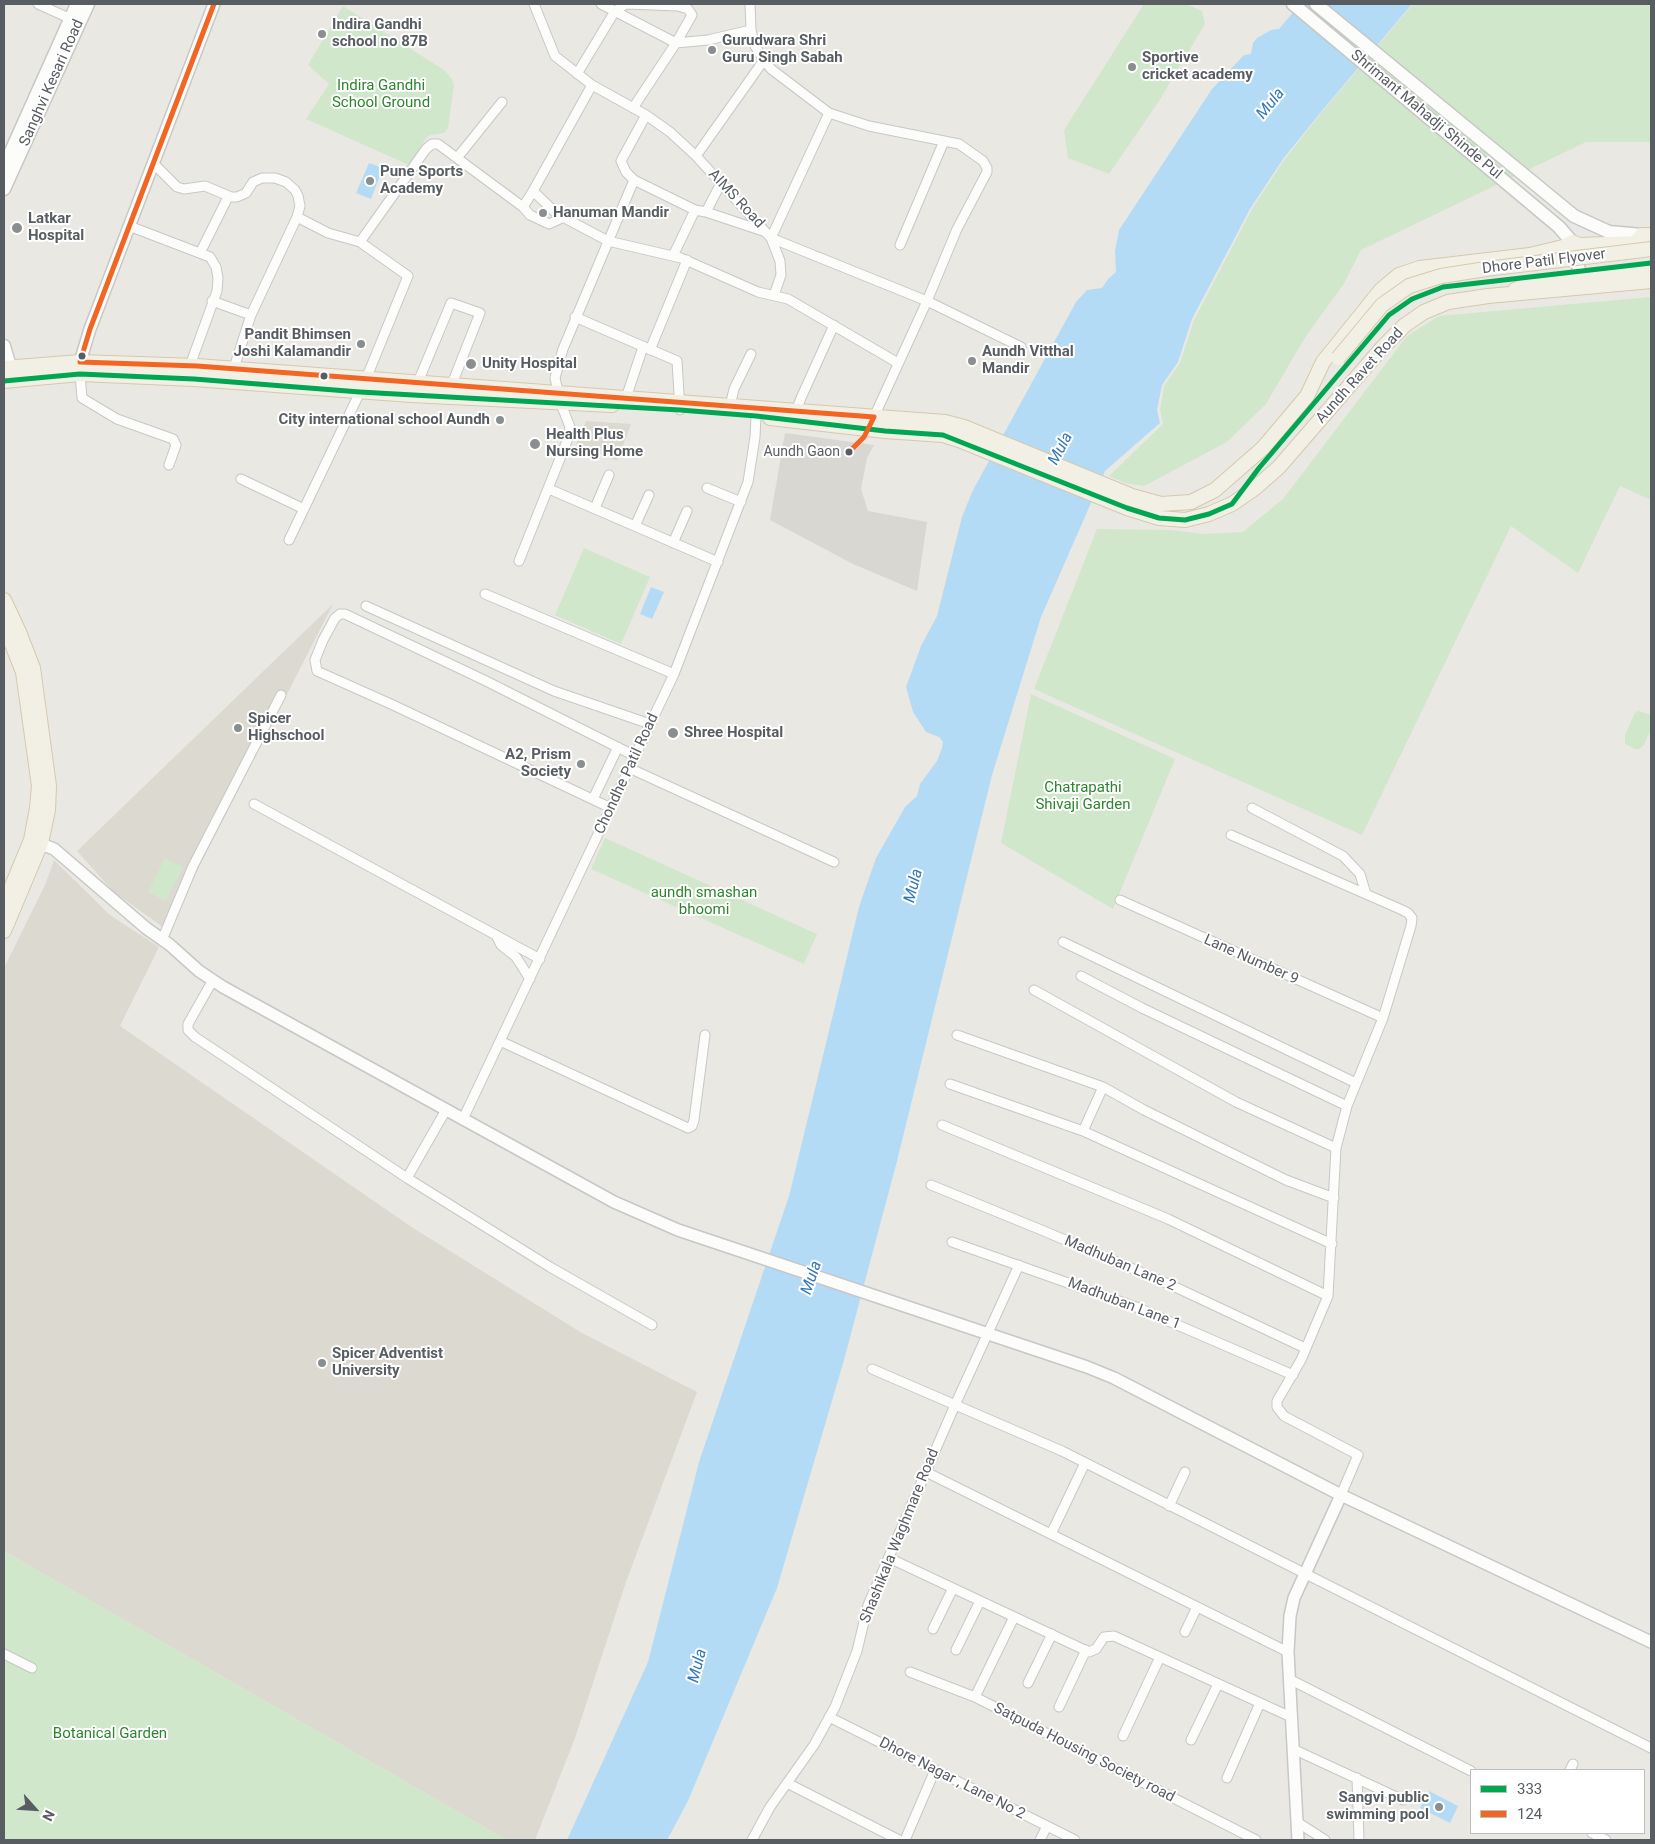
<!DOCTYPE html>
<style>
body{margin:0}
#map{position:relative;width:1655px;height:1844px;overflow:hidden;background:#eae8e2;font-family:Roboto,sans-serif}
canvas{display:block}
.frame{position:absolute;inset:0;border:5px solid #585d62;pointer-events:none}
.legend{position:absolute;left:1470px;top:1769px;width:175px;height:65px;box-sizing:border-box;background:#fff;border:1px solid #bcbec0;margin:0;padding:6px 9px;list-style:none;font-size:15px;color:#585d62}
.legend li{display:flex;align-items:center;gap:10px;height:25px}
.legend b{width:25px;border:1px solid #bcbec0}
.north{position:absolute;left:10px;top:1784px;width:50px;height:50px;-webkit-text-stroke:4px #fff;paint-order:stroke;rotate:116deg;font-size:14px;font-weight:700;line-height:20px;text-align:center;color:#585d62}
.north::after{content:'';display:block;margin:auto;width:18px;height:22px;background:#585d62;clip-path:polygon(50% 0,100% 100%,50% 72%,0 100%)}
</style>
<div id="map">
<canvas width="1655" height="1844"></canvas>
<div class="frame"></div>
<ul class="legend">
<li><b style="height:6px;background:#00a651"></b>333</li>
<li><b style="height:6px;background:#f26522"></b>124</li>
</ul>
<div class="north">N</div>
</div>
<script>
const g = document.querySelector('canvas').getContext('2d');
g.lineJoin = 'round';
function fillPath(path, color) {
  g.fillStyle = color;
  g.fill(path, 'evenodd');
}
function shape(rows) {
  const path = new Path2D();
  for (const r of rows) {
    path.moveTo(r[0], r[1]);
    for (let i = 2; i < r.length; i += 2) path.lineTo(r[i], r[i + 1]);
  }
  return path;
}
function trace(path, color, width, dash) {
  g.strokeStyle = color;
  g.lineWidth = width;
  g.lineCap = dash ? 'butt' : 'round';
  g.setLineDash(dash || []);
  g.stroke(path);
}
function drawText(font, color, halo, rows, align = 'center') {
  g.font = font + ' Roboto,sans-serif';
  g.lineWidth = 4;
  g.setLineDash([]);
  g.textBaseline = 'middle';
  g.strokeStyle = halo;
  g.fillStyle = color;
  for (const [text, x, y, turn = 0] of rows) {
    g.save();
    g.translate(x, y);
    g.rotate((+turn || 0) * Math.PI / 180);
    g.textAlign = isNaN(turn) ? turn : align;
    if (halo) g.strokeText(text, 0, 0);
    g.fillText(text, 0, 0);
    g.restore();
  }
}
const industrial = shape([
 [785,433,874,445,867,458,861,489,868,511,927,522,917,591,853,564,770,520]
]);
const education = shape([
 [586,421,631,424,617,461,576,444],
 [333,604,167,930,114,892,77,851],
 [54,860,110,915,159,947,120,1026,413,1228,582,1333,697,1392,626,1582,575,1738,535,1840,507,1840,4,1551,4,968,45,885]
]);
const green = shape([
 [1144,4,1186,4,1202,11,1205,24,1159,101,1109,174,1068,158,1064,130],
 [1413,4,1651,4,1651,142,1586,142,1361,250,1343,285,1306,336,1266,404,1227,442,1144,486,1125,483,1109,476,1163,424,1160,410,1164,386,1180,363,1194,320,1252,209,1284,160,1321,113],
 [343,6,444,70,452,79,454,85,448,128,444,133,431,135,427,137,409,165,306,119,329,84,308,65],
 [1651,297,1651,500,1620,486,1578,573,1511,526,1362,835,1034,689,1097,529,1170,530,1203,534,1243,532,1283,499,1407,336,1439,316],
 [584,548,650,577,621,644,555,615],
 [1031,694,1175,759,1113,909,1001,843],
 [1639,711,1651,715,1651,729,1644,745,1639,749,1635,749,1625,744,1625,735,1635,713],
 [605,838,817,934,804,964,591,869],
 [165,858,183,867,166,901,148,892],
 [4,1551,507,1840,4,1840]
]);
const water = shape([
 [1300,4,1412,4,1321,112,1283,159,1250,209,1192,319,1178,362,1162,385,1157,410,1160,423,1105,471,1041,617,992,775,897,1161,844,1360,777,1588,688,1801,667,1840,567,1840,648,1662,699,1462,789,1196,859,907,876,858,905,807,917,796,920,784,937,761,942,748,943,742,939,737,926,732,913,712,906,687,921,646,937,616,962,517,972,492,1076,302,1087,290,1102,288,1108,279,1116,272,1115,251,1119,230,1212,89,1244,55,1251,54,1253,43,1257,38,1271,30,1279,29],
 [369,163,383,168,371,199,356,193],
 [651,587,664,592,652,619,640,614],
 [1429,1791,1458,1806,1450,1823,1420,1808]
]);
const minor = shape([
 [38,4,71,19],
 [534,4,555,56,592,85,646,115,670,132,696,156,771,238,927,301,1021,347],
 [601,4,676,43,708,40,751,30],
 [750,4,751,30,755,46,764,60,771,69,829,113,869,126,959,144,983,161,987,168,987,172,957,229,927,301,874,417],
 [577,74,615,11,626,4,678,6,688,9,692,15,676,43,633,108],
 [592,85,533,191,557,214,608,241,681,258,758,292,788,299,898,363],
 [646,115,621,161,626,172,634,180,695,210,706,212,763,231],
 [696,156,764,60],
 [457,158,502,102],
 [153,163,177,187,184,189,205,186,231,197],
 [523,207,530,215,549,224,562,218],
 [706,212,721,183],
 [297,217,328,233,360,242],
 [129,226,210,257,216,267,218,278,217,291,188,371],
 [900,245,944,141],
 [200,253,228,197,237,197,246,193,253,182,262,178,275,178,286,182,295,190,298,196,300,206,297,217,251,315],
 [673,256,695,210],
 [774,295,781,275,780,261,771,238,829,113],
 [212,301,251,315,232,374],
 [575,317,677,361,680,410],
 [650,350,687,260],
 [80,374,82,398,117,419,173,439,176,445,169,465],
 [366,379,408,276,360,242,426,149,432,144,438,144,523,207,533,191],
 [418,382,451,303,480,313,452,384],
 [626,398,643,347],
 [730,406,734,389,751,354],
 [796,411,801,398,834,325],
 [241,479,304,509],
 [707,488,741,502],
 [549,489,718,562],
 [595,508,609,475],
 [635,526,649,495],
 [289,540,360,392],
 [673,543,687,511],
 [519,561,569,436,570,427,561,404,555,378,563,349,634,180],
 [485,594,674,674],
 [366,606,554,691,650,724],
 [629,768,834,862],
 [593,799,618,747],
 [254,804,540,959],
 [611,808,393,705,317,671,315,660,323,640,335,618,340,614,345,614,484,680,635,756],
 [1252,808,1343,856,1360,874,1366,894],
 [1231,835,1400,909,1408,913,1412,918,1411,926,1383,1018,1347,1106,1336,1148,1328,1296,1301,1360,1277,1401,1277,1407,1284,1416,1358,1455,1341,1495],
 [1120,900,1383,1018],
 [496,935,501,945,516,957,530,979],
 [162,940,193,866,281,695],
 [1063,942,1356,1083],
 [1081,976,1142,1008,1347,1106],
 [213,980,188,1024,188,1030,195,1037,407,1178,550,1267,652,1325],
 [1034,990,1236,1102,1336,1148],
 [957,1035,1103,1087,1144,1110,1286,1180,1334,1198],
 [500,1041,688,1128,692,1126,694,1120,705,1035],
 [950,1084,1083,1131,1332,1244],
 [463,1119,674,674,748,482,755,437,756,416],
 [942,1125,1168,1219,1328,1296],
 [1083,1131,1103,1087],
 [407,1178,446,1110],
 [931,1185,1039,1229,1173,1286,1305,1348],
 [952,1242,1136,1307,1293,1375],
 [872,1369,1062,1451,1651,1748],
 [926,1472,1288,1652],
 [1169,1506,1185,1472],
 [1051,1534,1085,1463],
 [889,1558,1089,1652,1096,1649,1104,1637,1114,1636,1291,1717],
 [933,1629,953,1588],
 [1185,1632,1197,1607],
 [956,1650,980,1601],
 [4,1654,32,1668],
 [910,1672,975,1697,1256,1840],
 [1289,1679,1471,1771],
 [1028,1683,1052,1634],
 [975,1697,1014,1617],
 [1059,1707,1086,1650],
 [829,1717,1075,1840],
 [1123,1736,1160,1657],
 [1191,1740,1218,1684],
 [1293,1749,1403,1800],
 [1570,1770,1573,1764],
 [1227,1778,1260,1703],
 [1357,1778,1359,1840],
 [787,1783,899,1840],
 [1297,1822,1325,1840],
 [1592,1833,1606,1840],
 [752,1840,770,1807,814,1745,835,1707,857,1651,868,1605,955,1405,1019,1265],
 [905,1840,935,1770],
 [1040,1840,1047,1826]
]);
const tertiary = shape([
 [80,362,90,329,214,4],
 [33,841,54,849,146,928,170,945,199,971,223,987,614,1202,678,1230,1087,1367,1114,1378,1341,1495,1651,1642],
 [1298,1840,1288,1652,1290,1616,1294,1598,1341,1495]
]);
const secondary = shape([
 [1293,4,1559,227,1572,242,1581,278],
 [1316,4,1574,216,1609,232,1642,235],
 [4,167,77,4],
 [4,189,88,4],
 [4,346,13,377]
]);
const primary = shape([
 [1515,290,1531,283,1651,271],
 [4,368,80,362,197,366,945,422,964,427,1132,496,1161,504,1191,502,1215,490,1263,448,1307,396,1323,362,1381,290,1399,275,1420,268,1530,255,1563,247,1572,242,1579,245,1635,243,1642,235,1651,235],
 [4,381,80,374,194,379,411,395,612,405],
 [770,418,885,431,943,435,959,440,1127,508,1159,518,1185,520,1209,514,1232,504,1254,489,1279,467,1382,348,1405,325,1424,312,1448,302,1488,296,1651,281],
 [4,600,19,632,33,668,49,786,48,810,41,843,4,931],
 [4,624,23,672,39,786,37,808,31,840,4,905]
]);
const primaryBridge = shape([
 [1338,358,1382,305,1409,286,1441,276,1486,269,1651,249]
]);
const bus1 = shape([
 [4,381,80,374,194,379,360,392,680,410,756,416,885,431,943,435,1127,508,1159,518,1185,520,1209,514,1232,504,1259,468,1389,315,1412,299,1443,287,1651,263]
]);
const bus2 = shape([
 [214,4,90,329,80,362,197,366,874,417,864,437,849,452]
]);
const markers = [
 [322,34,5,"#8b8e8f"],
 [712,50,5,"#8b8e8f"],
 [1132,67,5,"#8b8e8f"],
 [370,181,5,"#8b8e8f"],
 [543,213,5,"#8b8e8f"],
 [17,228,6,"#8b8e8f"],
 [361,344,5,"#8b8e8f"],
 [82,356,4.5,"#585d62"],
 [972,361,5,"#8b8e8f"],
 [471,364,6,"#8b8e8f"],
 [324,376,4.5,"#585d62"],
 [500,420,5,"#8b8e8f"],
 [535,444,6,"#8b8e8f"],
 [849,452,4.5,"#585d62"],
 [238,728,5,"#8b8e8f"],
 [673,733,6,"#8b8e8f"],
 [581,764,5,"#8b8e8f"],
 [322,1363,5,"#8b8e8f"],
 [1439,1807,5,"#8b8e8f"]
];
const busNames = [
 ["Aundh Gaon",840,452]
];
const poiNames = [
 ["Indira Gandhi",332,25],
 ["school no 87B",332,42],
 ["Gurudwara Shri",722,41],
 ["Guru Singh Sabah",722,58],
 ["Sportive",1142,58],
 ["cricket academy",1142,75],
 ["Pune Sports",380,172],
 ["Academy",380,189],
 ["Hanuman Mandir",553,213],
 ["Latkar",28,219],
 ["Hospital",28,236],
 ["Pandit Bhimsen",351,335,"right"],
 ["Joshi Kalamandir",351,352,"right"],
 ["Aundh Vitthal",982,352],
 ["Mandir",982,369],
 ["Unity Hospital",482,364],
 ["City international school Aundh",490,420,"right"],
 ["Health Plus",546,435],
 ["Nursing Home",546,452],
 ["Spicer",248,719],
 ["Highschool",248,736],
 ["Shree Hospital",684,733],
 ["A2, Prism",571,755,"right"],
 ["Society",571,772,"right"],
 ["Spicer Adventist",332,1354],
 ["University",332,1371],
 ["Sangvi public",1429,1798,"right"],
 ["swimming pool",1429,1815,"right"]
];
const streetNames = [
 ["Sanghvi Kesari Road",52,83,-66],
 ["Shrimant Mahadji Shinde Pul",1426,115,40],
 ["AIMS Road",736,199,47],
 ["Dhore Patil Flyover",1544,262,-7],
 ["Aundh Ravet Road",1360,376,-48],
 ["Chondhe Patil Road",627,774,-65],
 ["Lane Number 9",1251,960,24],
 ["Madhuban Lane 2",1120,1264,23],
 ["Madhuban Lane 1",1124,1304,21],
 ["Shashikala Waghmare Road",900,1536,-68],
 ["Satpuda Housing Society road",1084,1753,27],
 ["Dhore Nagar , Lane No 2",952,1779,27]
];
const parkNames = [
 ["Indira Gandhi",381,86],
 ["School Ground",381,103],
 ["Chatrapathi",1083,788],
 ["Shivaji Garden",1083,805],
 ["aundh smashan",704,893],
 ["bhoomi",704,910],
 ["Botanical Garden",110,1734]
];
const waterNames = [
 ["Mula",1271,104,-51],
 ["Mula",1061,449,-62],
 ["Mula",914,886,-76],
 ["Mula",812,1278,-71],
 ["Mula",698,1666,-76]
];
fillPath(industrial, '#d9d7d2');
fillPath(education, '#dcd9d1');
fillPath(green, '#d0e7cb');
fillPath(water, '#b4dbf6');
trace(minor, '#c7c7c7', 11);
trace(tertiary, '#c7c7c7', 14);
trace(secondary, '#c7c7c6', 15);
trace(primary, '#d4c9ae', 16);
trace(minor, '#fcfcfb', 9);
trace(tertiary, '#fcfcfb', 11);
trace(secondary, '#fcfcfb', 12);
trace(primary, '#f2f0e5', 14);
trace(primaryBridge, '#d4c9ae', 16, []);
trace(primaryBridge, '#f2f0e5', 14);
trace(bus1, '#00a651', 5);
trace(bus2, '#f26522', 5);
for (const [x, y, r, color] of markers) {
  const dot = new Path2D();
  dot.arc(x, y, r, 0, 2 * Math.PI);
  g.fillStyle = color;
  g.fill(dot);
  trace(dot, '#fff', 2);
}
drawText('14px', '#585d62', '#fff', busNames, 'right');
drawText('bold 15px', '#585d62', '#fff', poiNames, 'left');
drawText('15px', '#585d62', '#fff', streetNames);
drawText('15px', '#2e842f', '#fff', parkNames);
drawText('italic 16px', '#3377b8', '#fff', waterNames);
</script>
